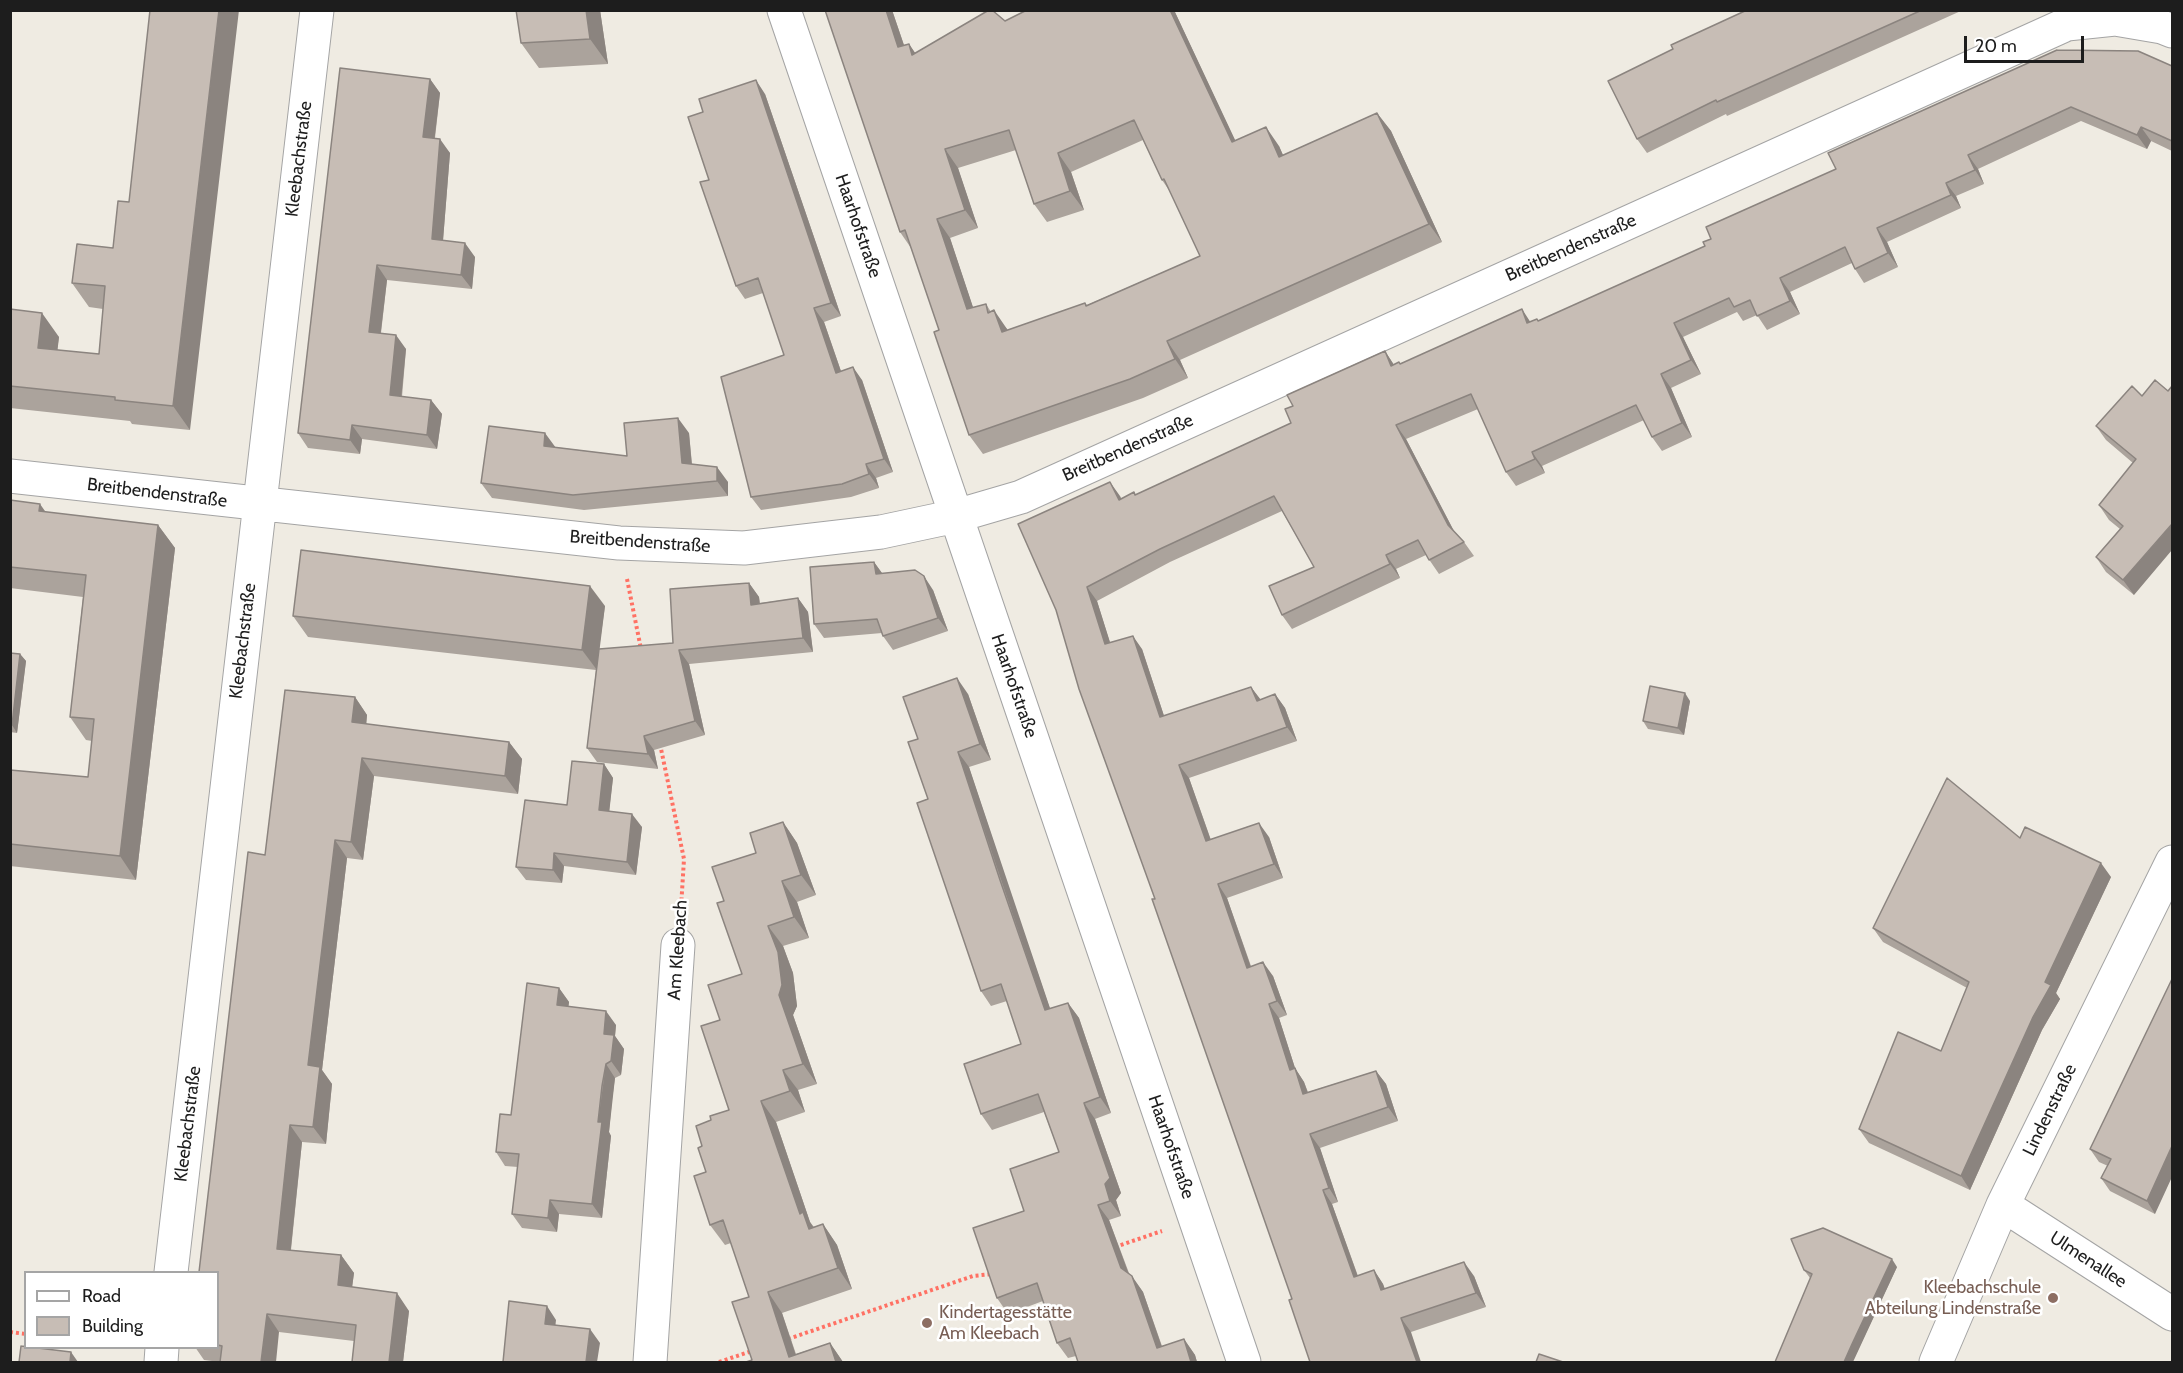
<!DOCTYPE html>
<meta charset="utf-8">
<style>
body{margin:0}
#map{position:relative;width:2183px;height:1373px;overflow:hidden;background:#efebe2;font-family:Cabin,sans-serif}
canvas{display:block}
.frame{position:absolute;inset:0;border:12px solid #1d1d1d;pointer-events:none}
.legend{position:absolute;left:24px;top:1271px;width:195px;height:78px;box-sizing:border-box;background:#fff;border:2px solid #a5a5a5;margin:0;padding:8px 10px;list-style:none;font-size:18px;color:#1d1d1d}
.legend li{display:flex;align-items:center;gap:12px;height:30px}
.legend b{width:30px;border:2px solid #a5a5a5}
.scale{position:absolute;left:1964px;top:36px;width:120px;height:27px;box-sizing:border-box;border:3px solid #1d1d1d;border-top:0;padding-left:8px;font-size:18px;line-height:21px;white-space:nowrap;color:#1d1d1d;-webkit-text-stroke:4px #fff;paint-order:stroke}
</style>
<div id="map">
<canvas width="2183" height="1373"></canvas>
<div class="frame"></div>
<ul class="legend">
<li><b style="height:8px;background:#fff"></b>Road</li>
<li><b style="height:16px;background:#c7bdb5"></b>Building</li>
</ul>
<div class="scale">20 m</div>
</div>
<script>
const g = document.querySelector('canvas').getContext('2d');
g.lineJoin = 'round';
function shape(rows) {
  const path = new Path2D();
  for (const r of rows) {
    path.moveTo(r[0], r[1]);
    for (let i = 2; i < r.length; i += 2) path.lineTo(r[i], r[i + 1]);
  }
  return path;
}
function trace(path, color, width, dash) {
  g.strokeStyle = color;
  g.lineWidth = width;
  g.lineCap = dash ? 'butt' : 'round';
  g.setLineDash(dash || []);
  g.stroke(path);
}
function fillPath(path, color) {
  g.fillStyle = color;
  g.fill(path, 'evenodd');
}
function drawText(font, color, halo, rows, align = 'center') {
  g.font = font + ' Cabin,sans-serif';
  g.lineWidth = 5;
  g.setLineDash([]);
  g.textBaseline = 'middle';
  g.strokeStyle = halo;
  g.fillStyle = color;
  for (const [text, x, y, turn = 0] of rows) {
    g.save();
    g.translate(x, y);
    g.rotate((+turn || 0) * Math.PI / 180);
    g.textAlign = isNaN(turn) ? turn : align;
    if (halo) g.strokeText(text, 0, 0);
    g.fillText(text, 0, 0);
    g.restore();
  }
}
const path = shape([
 [627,579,641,649],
 [660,744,684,859,681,908],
 [1115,1247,1162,1231],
 [10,1332,26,1334],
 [788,1339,973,1276,992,1274],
 [719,1362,752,1351]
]);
const street = shape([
 [784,10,1244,1362],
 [10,476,619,543,744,548,881,532,956,516,1021,497,2067,24,2115,19,2162,27,2172,31],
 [2003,1205,2172,1314],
 [171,1272,317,10],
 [161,1362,162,1348],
 [650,1362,678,945],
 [1936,1362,2003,1205,2172,862]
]);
const wall = shape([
 [600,10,608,64,539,68,521,43],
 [825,10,892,10,904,45,909,44,915,53,1005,21,1027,10,1174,10,1235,141,1279,146,1283,155,1377,113,1391,131,1442,242,1180,360,1188,378,1143,398,983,454,969,435,939,330,911,248,900,232],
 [1143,140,1162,180,1171,193,1200,256,1087,305,1085,303,1008,330,991,312,986,304,973,308,950,238,978,228,958,168,1016,150,1034,204,1047,222,1084,210,1071,172],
 [1747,10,1963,10,1727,116,1726,114,1647,153,1637,139,1673,49],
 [2172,66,2172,151,2151,141,2147,149,2081,121,1978,169,1984,184,1956,196,1961,208,1887,242,1898,267,1864,283,1855,269,1852,263,1790,292,1800,314,1767,330,1757,315,1743,321,1737,312,1683,337,1701,374,1671,388,1692,437,1662,451,1652,437,1644,420,1542,466,1545,473,1516,486,1506,472,1478,409,1406,439,1454,531,1464,542,1474,556,1439,574,1426,555,1396,569,1400,578,1292,629,1282,615,1314,567,1282,511,1170,562,1097,601,1110,643,1142,649,1164,716,1251,687,1260,700,1275,694,1285,708,1297,741,1189,778,1211,840,1269,837,1283,878,1227,898,1251,966,1273,976,1287,1015,1279,1018,1295,1068,1304,1082,1308,1092,1376,1071,1386,1084,1398,1121,1320,1148,1338,1202,1332,1204,1358,1276,1374,1270,1383,1284,1385,1289,1474,1276,1486,1307,1411,1332,1292,1299,1056,610,1120,496,1121,499,1136,495,1291,423,1293,406,1385,351,1394,365,1401,364,1530,321,1539,321],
 [430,79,440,93,435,138,450,153,443,240,475,257,472,289,387,280,381,333,406,349,402,397,431,400,442,414,437,449,362,439,360,454,308,448,298,433],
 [765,94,841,316,824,322,841,371,862,380,893,472,876,478,879,488,851,497,761,510,751,497,784,355,763,293,745,299,736,286,709,180],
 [129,202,190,430,132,424,130,421,10,408,10,309,59,337,57,350,99,354,103,309,89,307,72,283,113,248],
 [2142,396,2134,595,2106,572,2096,557,2120,529,2109,520,2099,505,2133,463,2106,440,2096,426],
 [689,433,692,464,728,482,728,496,584,510,492,498,481,483,555,447,627,456],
 [10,500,46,512,158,525,175,548,136,880,10,866,10,770,88,777,92,741,86,740,70,717,83,597,10,588],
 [874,562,882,573,933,590,948,631,893,650,883,636,882,633,824,638,814,624],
 [749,583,759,597,760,603,798,598,808,612,813,652,689,664,705,735,654,750,658,769,597,762,587,748,596,670,308,637,293,616,605,606,599,649,673,643],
 [10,653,20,654,26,661,17,733,10,732],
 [968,694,991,760,969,767,1011,895,1050,1009,1068,1003,1079,1018,1111,1113,1095,1119,1121,1193,1116,1200,1121,1216,1109,1220,1129,1273,1143,1292,1162,1346,1184,1339,1195,1355,1197,1362,1078,1362,1076,1356,1068,1358,1057,1343,1043,1301,1008,1314,997,1298,1024,1211,1059,1152,1044,1112,992,1130,981,1114,1021,1044,1007,1001,991,1006,981,991,918,739],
 [355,697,367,715,366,724,509,742,522,759,518,794,374,776,363,860,347,858,322,1070,332,1084,326,1144,302,1142,291,1250,341,1255,354,1273,352,1287,409,1311,403,1362,352,1362,354,1341,279,1332,220,1362,204,1360,195,1347,218,1347,218,1272,265,855],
 [1690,701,1684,735,1648,729,1643,721],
 [604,764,613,778,609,811,642,827,636,875,564,866,562,883,526,880,516,867,567,805],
 [783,822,797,843,816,895,797,902,809,938,783,946,793,973,797,1006,793,1015,817,1084,798,1090,805,1112,776,1122,810,1222,814,1227,823,1224,837,1245,852,1289,782,1313,796,1354,830,1343,843,1362,746,1362,752,1360,749,1297,731,1243,725,1245,710,1225,706,1172,702,1146,711,1120,729,1110,720,1020,742,974,724,901,756,853],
 [2020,838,2111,877,2056,993,2060,999,2042,1030,1970,1190,1869,1143,1859,1129,1941,1051,1967,988,1883,942,1873,928],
 [2172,979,2155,1214,2110,1191,2101,1178,2108,1166,2099,1162,2090,1149],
 [559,988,569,1002,568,1007,616,1025,615,1036,624,1049,621,1075,615,1078,612,1100,609,1132,611,1136,602,1218,559,1214,557,1232,522,1228,512,1214,518,1167,505,1166,496,1152,511,1115],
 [1897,1267,1857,1352,1810,1278,1804,1270]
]);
const shadedWall = shape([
 [219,10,239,10,190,430,173,406],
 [586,10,600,10,608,64,590,39],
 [886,10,892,10,911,66,898,47],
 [1170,10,1174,10,1245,161,1232,142],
 [909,44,922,63,912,55],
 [430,79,440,93,433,151,423,137],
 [756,80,765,94,841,316,831,303],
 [1377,113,1391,131,1442,242,1429,224],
 [1266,127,1279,146,1292,176,1279,157],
 [2141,127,2151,141,2147,149,2137,135],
 [440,139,450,153,442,253,432,239],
 [945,149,958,168,978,228,965,210],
 [1058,153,1071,172,1084,210,1070,191],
 [1968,155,1978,169,1984,184,1975,170],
 [1946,183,1956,196,1961,208,1951,195],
 [937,219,950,238,980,328,967,309],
 [1877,228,1887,242,1898,267,1888,253],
 [465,243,475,257,472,289,461,275],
 [377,265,387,280,379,347,369,332],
 [1780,278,1790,292,1800,314,1790,301],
 [814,308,824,322,846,386,836,373],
 [1522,309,1531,323,1527,323],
 [994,310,1007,329,1015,350,1002,332],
 [42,313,59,337,55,372,38,348],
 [1674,323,1683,337,1701,374,1691,360],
 [396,335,406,349,400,410,390,395],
 [1167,341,1180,360,1188,378,1175,359],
 [1385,351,1394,365,1391,366],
 [853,367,862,380,893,472,884,459],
 [1661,374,1671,388,1692,437,1682,423],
 [431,400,442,414,437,449,427,435],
 [678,418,689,433,693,478,682,463],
 [352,425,362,439,360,454,350,440],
 [1396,425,1406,439,1458,539,1448,525],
 [545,433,556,448,544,446],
 [1532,452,1542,466,1545,473,1535,459],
 [866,464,876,478,879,488,869,474],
 [717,467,728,482,728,496,717,481],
 [1110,482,1120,496,1128,514,1119,500],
 [40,504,57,528,39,511],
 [2172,524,2172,550,2134,595,2123,580],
 [158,525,175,548,136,880,120,856],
 [1386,555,1396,569,1400,578,1390,564],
 [874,562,884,576,876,574],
 [924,576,933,590,948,631,938,618],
 [749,583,759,597,761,619,751,605],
 [590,586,605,606,597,670,582,650],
 [1087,587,1097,601,1115,658,1105,644],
 [798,598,808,612,813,652,803,638],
 [1133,636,1142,649,1169,731,1160,717],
 [679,650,689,664,705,735,695,721],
 [20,654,26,661,17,733,12,725],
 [957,678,968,694,991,760,980,744],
 [1251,687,1261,700,1257,701],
 [1685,693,1690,701,1684,735,1678,728],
 [1275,694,1285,708,1297,741,1287,727],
 [355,697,367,715,365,740,352,722],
 [644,736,654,750,658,769,648,754],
 [509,742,522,759,518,794,505,776],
 [958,752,969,767,1056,1026,1045,1010],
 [362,758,374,776,363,860,351,842],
 [604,764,613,778,608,823,599,810],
 [1179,765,1189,778,1216,855,1206,841],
 [632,814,642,827,636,875,627,862],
 [783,822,797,843,816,895,801,875],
 [1259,823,1269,837,1283,878,1274,864],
 [335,840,347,858,322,1070,332,1084,326,1144,313,1127,308,1065],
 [554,853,564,866,562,883,553,870],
 [2101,863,2111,877,2056,993,2060,999,2042,1030,1970,1190,1961,1176,2045,982],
 [782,881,797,902,809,938,794,917],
 [1218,884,1227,898,1256,982,1247,968],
 [768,926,783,946,793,973,797,1006,793,1015,817,1084,803,1064,779,995],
 [1263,962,1273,976,1287,1015,1277,1001],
 [559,988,569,1002,567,1019,557,1005],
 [1068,1003,1079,1018,1111,1113,1100,1097],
 [1269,1004,1279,1018,1295,1068,1304,1082,1313,1108,1303,1094,1290,1070],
 [606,1011,616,1025,615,1036,624,1049,621,1075,611,1061,604,1034],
 [606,1064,615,1078,609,1132,611,1136,602,1218,592,1204,598,1122],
 [783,1070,798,1090,805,1112,790,1091],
 [1376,1071,1386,1084,1398,1121,1388,1107],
 [761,1101,776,1122,810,1222,817,1233,809,1229,800,1214],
 [1084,1103,1095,1119,1121,1193,1116,1200,1121,1216,1110,1201,1105,1184],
 [290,1125,302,1142,289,1266,277,1249],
 [1310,1134,1320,1148,1338,1202,1329,1188],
 [2172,1146,2172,1177,2155,1214,2147,1201],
 [1323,1190,1332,1204,1363,1291,1354,1277],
 [550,1200,559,1214,557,1232,548,1218],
 [1098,1205,1109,1220,1132,1283,1121,1268],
 [823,1224,837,1245,852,1289,838,1268],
 [341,1255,354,1273,350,1303,338,1285],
 [1892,1259,1897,1267,1853,1362,1844,1362,1852,1344],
 [1464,1262,1474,1276,1486,1307,1476,1293],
 [1374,1270,1383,1284,1390,1304,1381,1290],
 [1132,1276,1143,1292,1167,1362,1157,1348],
 [768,1292,782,1313,798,1362,789,1357],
 [397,1293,409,1311,403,1362,389,1362],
 [547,1306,556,1320,554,1338,545,1324],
 [267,1314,279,1332,276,1362,261,1362],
 [1401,1318,1411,1332,1421,1362,1417,1362],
 [590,1329,600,1343,597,1362,586,1362],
 [1184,1339,1195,1355,1197,1362,1191,1362],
 [830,1343,843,1362,836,1362],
 [71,1352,78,1362,70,1362]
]);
const building = shape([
 [150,10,219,10,173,406,115,400,115,397,10,386,10,309,42,313,38,348,99,354,105,286,72,283,77,244,113,248,118,201,129,202,150,10],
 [516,10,586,10,590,39,521,43,516,10],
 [825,10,886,10,898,47,909,44,912,55,989,10,992,10,1005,21,1027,10,1170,10,1232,142,1266,127,1279,157,1377,113,1429,224,1167,341,1175,359,1130,379,969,435,934,332,939,330,905,230,900,232,825,10],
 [1134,120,1162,180,1164,179,1200,256,1086,306,1085,303,1002,332,994,310,988,313,986,304,967,309,937,219,965,210,945,149,1009,130,1034,204,1070,191,1058,153,1134,120],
 [1747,10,1922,10,1717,102,1716,100,1637,139,1608,81,1673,49,1671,45,1747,10],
 [2057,50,2138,51,2172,66,2172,141,2141,127,2137,135,2071,107,1968,155,1975,170,1946,183,1951,195,1877,228,1888,253,1855,269,1845,247,1780,278,1790,301,1757,316,1750,300,1734,307,1729,298,1674,323,1691,360,1661,374,1682,423,1652,437,1636,405,1532,452,1535,459,1506,472,1471,394,1396,425,1448,525,1464,542,1429,560,1418,540,1386,555,1390,564,1282,615,1269,586,1314,567,1274,496,1160,549,1087,587,1105,644,1133,636,1160,717,1251,687,1257,701,1275,694,1287,727,1179,765,1206,841,1259,823,1274,864,1218,884,1247,968,1263,962,1277,1001,1269,1004,1290,1070,1295,1068,1303,1094,1376,1071,1388,1107,1310,1134,1329,1188,1323,1190,1354,1277,1374,1270,1381,1290,1464,1262,1476,1293,1401,1318,1417,1362,1310,1362,1289,1300,1292,1299,1152,899,1155,899,1079,689,1056,610,1018,524,1110,482,1119,500,1134,492,1135,495,1291,423,1285,409,1293,406,1287,395,1385,351,1391,366,1399,362,1400,364,1522,309,1527,323,1537,319,1538,321,1705,246,1703,242,1711,239,1706,227,1836,169,1828,153,2057,50],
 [340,68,430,79,423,137,440,139,432,239,465,243,461,275,377,265,369,332,396,335,390,395,431,400,427,435,352,425,350,440,298,433,340,68],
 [756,80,831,303,814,308,836,373,853,367,884,459,866,464,869,474,842,484,751,497,721,377,784,355,758,278,736,286,700,182,709,180,688,117,703,112,699,99,756,80],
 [2155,380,2168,391,2172,386,2172,524,2123,580,2096,557,2123,526,2099,505,2136,459,2096,426,2132,386,2142,396,2155,380],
 [678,418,682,463,717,467,717,481,573,495,481,483,489,426,545,433,544,446,627,456,624,423,678,418],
 [10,500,40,504,39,511,158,525,120,856,10,844,10,770,88,777,94,719,70,717,86,575,10,567,10,500],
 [301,550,590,586,582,650,293,616,301,550],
 [874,562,876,574,915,570,924,576,938,618,883,636,877,619,814,624,810,567,874,562],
 [749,583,751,605,798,598,803,638,679,650,695,721,644,736,648,754,587,748,599,649,673,643,670,589,749,583],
 [10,653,20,654,12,725,10,725,10,653],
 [957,678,980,744,958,752,1000,880,1045,1010,1068,1003,1100,1097,1084,1103,1110,1178,1105,1184,1110,1201,1098,1205,1121,1268,1132,1276,1157,1348,1184,1339,1191,1362,1078,1362,1070,1338,1057,1343,1037,1283,997,1298,973,1228,1024,1211,1010,1169,1059,1152,1038,1094,981,1114,964,1064,1021,1044,1001,984,981,991,917,803,928,799,908,742,918,739,903,697,957,678],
 [1650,686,1685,693,1678,728,1643,721,1650,686],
 [285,690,355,697,352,722,509,742,505,776,362,758,351,842,335,840,308,1065,320,1067,313,1127,290,1125,277,1249,341,1255,338,1285,397,1293,389,1362,352,1362,356,1325,267,1314,261,1362,220,1362,222,1346,218,1345,218,1272,199,1272,248,852,265,855,285,690],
 [572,761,604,764,599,810,632,814,627,862,554,853,553,870,516,867,525,800,567,805,572,761],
 [1947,778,2020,838,2025,827,2101,863,2045,982,2051,985,2033,1017,1961,1176,1859,1129,1898,1032,1941,1051,1969,982,1873,928,1947,778],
 [783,822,801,875,782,881,794,917,768,926,778,952,782,985,779,995,803,1064,783,1070,790,1091,761,1101,800,1214,803,1212,809,1229,823,1224,838,1268,768,1292,789,1357,830,1343,836,1362,746,1362,752,1360,732,1302,749,1297,723,1220,710,1225,694,1176,706,1172,698,1148,702,1146,696,1126,711,1120,710,1116,729,1110,701,1026,720,1020,708,985,742,974,717,903,724,901,712,867,756,853,750,833,783,822],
 [2172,979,2172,1146,2147,1201,2101,1178,2111,1159,2090,1149,2172,979],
 [527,983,559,988,557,1005,606,1011,604,1034,614,1035,611,1061,606,1064,602,1086,598,1122,602,1122,592,1204,550,1200,548,1218,512,1214,519,1154,496,1152,500,1114,511,1115,527,983],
 [1823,1228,1892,1259,1852,1344,1844,1362,1775,1362,1812,1274,1804,1270,1791,1239,1823,1228],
 [509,1301,547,1306,545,1324,590,1329,586,1362,503,1362,509,1301],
 [21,1346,71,1352,70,1362,19,1362,21,1346],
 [1539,1354,1563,1362,1536,1362,1539,1354]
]);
const markers = [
 [2053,1298,6,"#8d6e63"],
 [927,1323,6,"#8d6e63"]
];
const streetNames = [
 ["Kleebachstraße",299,159,-83],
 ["Haarhofstraße",858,226,71],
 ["Breitbendenstraße",1571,248,-24],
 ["Breitbendenstraße",1128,448,-24],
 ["Breitbendenstraße",157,493,7],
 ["Breitbendenstraße",640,542,4],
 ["Kleebachstraße",243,641,-83],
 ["Haarhofstraße",1014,686,71],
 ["Am Kleebach",678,950,-86],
 ["Lindenstraße",2050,1110,-64],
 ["Kleebachstraße",188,1124,-83],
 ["Haarhofstraße",1171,1147,71],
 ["Ulmenallee",2088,1260,33]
];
const educationNames = [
 ["Kleebachschule",2041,1288],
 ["Abteilung Lindenstraße",2041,1309],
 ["Kindertagesstätte",939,1313,"left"],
 ["Am Kleebach",939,1334,"left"]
];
trace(street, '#a4a4a4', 35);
trace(path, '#ff7164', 4, [3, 3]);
trace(street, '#fff', 33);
fillPath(wall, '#aba39c');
fillPath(shadedWall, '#8b847f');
fillPath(building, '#c7bdb5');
trace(building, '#8b847f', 1.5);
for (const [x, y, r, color] of markers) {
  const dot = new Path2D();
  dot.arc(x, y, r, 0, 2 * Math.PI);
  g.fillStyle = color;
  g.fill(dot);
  trace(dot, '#fff', 2);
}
drawText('18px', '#1d1d1d', '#fff', streetNames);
drawText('18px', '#785e54', '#fff', educationNames, 'right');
</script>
